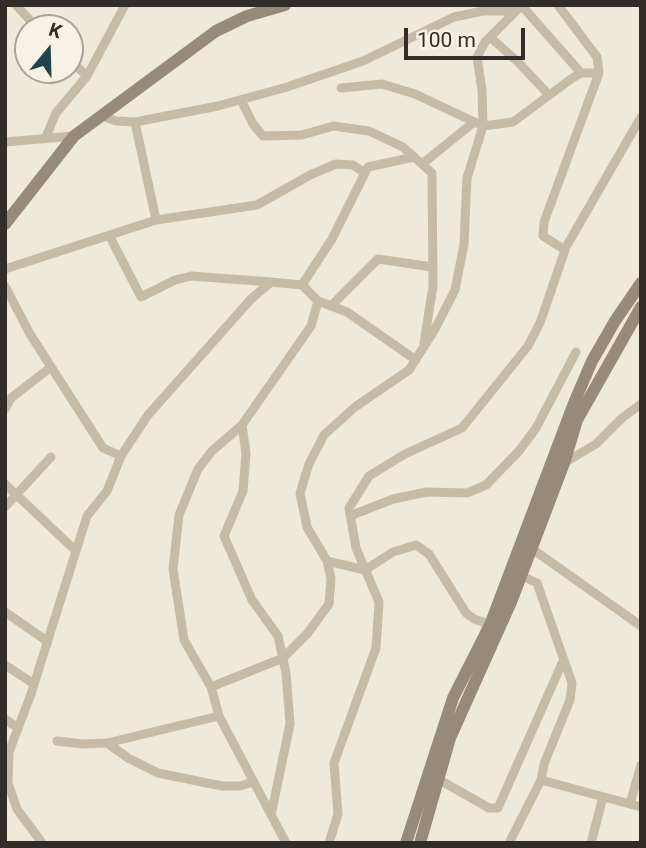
<!DOCTYPE html>
<style>
body{margin:0}
#map{position:relative;width:646px;height:848px;overflow:hidden;background:#eee9d9;font-family:Roboto,sans-serif}
canvas{display:block}
.frame{position:absolute;inset:0;border:7px solid #322d27;pointer-events:none}
.north{position:absolute;left:14px;top:14px;width:70px;height:70px;box-sizing:border-box;background:#f7f2e5;border:2px solid #a8a399;border-radius:50%;rotate:19deg;font-size:19px;font-weight:700;line-height:28px;text-align:center;color:#322d27}
.north::after{content:'';display:block;margin:auto;width:24px;height:32px;background:#21424f;clip-path:polygon(50% 0,100% 100%,50% 72%,0 100%)}
.scale{position:absolute;left:404px;top:28px;width:121px;height:32px;box-sizing:border-box;border:4px solid #322d27;border-top:0;padding-left:9px;font-size:21px;line-height:24px;white-space:nowrap;color:#322d27;-webkit-text-stroke:5px #f7f2e5;paint-order:stroke}
</style>
<div id="map">
<canvas width="646" height="848"></canvas>
<div class="frame"></div>
<div class="north">K</div>
<div class="scale">100 m</div>
</div>
<script>
const g = document.querySelector('canvas').getContext('2d');
g.lineJoin = 'round';
function shape(rows) {
  const path = new Path2D();
  for (const r of rows) {
    path.moveTo(r[0], r[1]);
    for (let i = 2; i < r.length; i += 2) path.lineTo(r[i], r[i + 1]);
  }
  return path;
}
function trace(path, color, width, dash) {
  g.strokeStyle = color;
  g.lineWidth = width;
  g.lineCap = dash ? 'butt' : 'round';
  g.setLineDash(dash || []);
  g.stroke(path);
}
const street = shape([
 [16,5,37,28],
 [558,5,597,57,599,73,544,222,543,236,565,250],
 [522,6,581,73],
 [490,37,518,62,549,95],
 [70,60,87,76],
 [341,88,382,84,415,94,483,126,513,122,571,79,581,73,599,73],
 [241,100,253,124,263,136,302,135,333,126,369,131,403,147,432,173,433,286,424,343],
 [102,116,116,121,135,122,218,106,287,87,363,61,454,17,483,11,516,11],
 [135,122,156,220],
 [46,137,56,113,87,76,125,5],
 [5,142,74,136],
 [422,164,474,122],
 [110,237,141,297,175,280,191,276,271,282],
 [5,269,156,220,257,205,310,175,336,164,353,165,365,173],
 [5,286,30,334,103,448,121,456],
 [318,301,347,312,416,360],
 [331,306,378,259,432,267],
 [5,409,11,398,51,367],
 [242,425,212,451,198,469,179,515,173,569,184,640,211,687,219,716,286,843],
 [564,463,596,444,622,418,641,404],
 [5,484,75,550],
 [5,507,51,457],
 [350,516,393,499,427,492,467,493,486,485,519,451,536,428,576,352],
 [528,546,641,626],
 [5,612,47,641],
 [494,626,474,619,466,613,429,554,416,545,393,552,365,570,327,561,307,527,300,493,309,464,324,435,355,407,409,370,435,329,455,290,464,244,467,178,483,126,482,90,477,57,485,42,522,5],
 [5,665,34,684],
 [211,687,283,658,307,634,329,604,331,578,327,561],
 [5,719,18,728],
 [57,741,83,744,107,743,219,716],
 [107,743,128,758,158,773,222,786,240,786,253,782],
 [438,779,489,808,498,808,563,661],
 [541,780,641,807],
 [630,804,641,765],
 [271,815,290,724,286,673,278,636,252,600,224,536,243,491,246,453,242,425,311,326,318,301,302,285,332,239,368,167,414,157],
 [42,843,17,809,8,783,9,752,31,694,87,516,107,491,121,456,148,415,251,299,271,282,302,285],
 [329,843,338,814,334,763,376,648,379,602,356,548,349,508,369,476,405,454,462,428,528,346,540,323,566,247,641,117],
 [509,843,541,780,544,764,570,700,572,683,537,583,516,573],
 [591,843,603,797]
]);
const secondary = shape([
 [5,224,74,136,216,31,247,16,285,5],
 [406,843,453,698,490,625,574,403,592,361,615,321,641,283],
 [420,843,450,738,511,602,564,463,577,420,641,307]
]);
trace(street, '#c5bba7', 9);
trace(secondary, '#988a79', 12);
</script>
